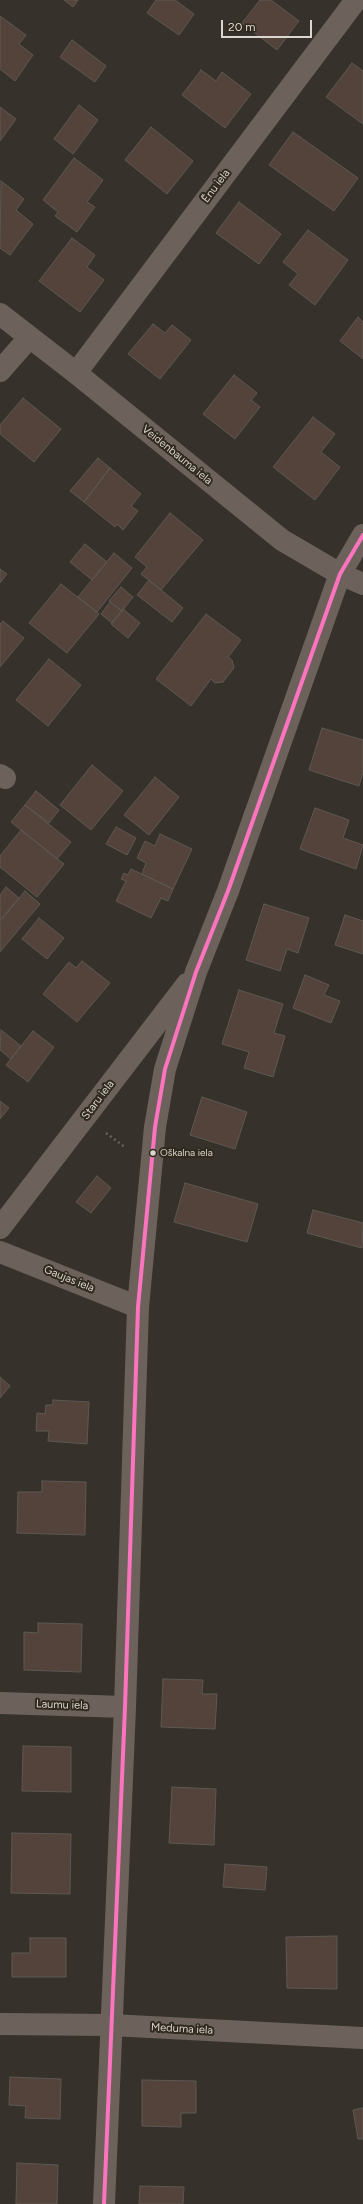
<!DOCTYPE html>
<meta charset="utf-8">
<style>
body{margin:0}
#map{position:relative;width:363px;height:2204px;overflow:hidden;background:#36322b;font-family:Figtree,sans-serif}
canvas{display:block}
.scale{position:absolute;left:221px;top:20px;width:91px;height:18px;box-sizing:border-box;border:2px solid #dbd6cf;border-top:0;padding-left:5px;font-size:12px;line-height:14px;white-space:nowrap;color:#dbd6cf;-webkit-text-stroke:3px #30291d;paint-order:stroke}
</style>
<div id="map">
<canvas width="363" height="2204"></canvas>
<div class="scale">20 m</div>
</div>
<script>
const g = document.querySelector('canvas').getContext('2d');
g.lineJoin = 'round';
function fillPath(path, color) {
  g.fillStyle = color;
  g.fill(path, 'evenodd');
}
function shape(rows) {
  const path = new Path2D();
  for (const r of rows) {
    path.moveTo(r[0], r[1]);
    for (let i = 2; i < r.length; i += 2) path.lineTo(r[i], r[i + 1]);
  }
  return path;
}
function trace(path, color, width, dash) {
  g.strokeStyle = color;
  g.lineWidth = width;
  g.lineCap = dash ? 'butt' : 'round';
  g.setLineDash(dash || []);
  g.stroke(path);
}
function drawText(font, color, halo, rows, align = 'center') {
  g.font = font + ' Figtree,sans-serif';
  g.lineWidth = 4;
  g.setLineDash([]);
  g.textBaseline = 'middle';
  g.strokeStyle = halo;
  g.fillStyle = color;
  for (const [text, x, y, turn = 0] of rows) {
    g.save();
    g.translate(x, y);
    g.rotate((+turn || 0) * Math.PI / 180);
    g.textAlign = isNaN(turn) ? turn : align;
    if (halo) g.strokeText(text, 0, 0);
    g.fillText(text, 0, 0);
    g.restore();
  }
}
const building = shape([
 [64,0,78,0,73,7,64,0],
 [156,0,175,0,194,14,179,35,147,13,156,0],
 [260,0,271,0,299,21,277,50,242,23,260,0],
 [0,16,26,35,19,44,33,55,15,81,0,69,0,16],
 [72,40,106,66,95,82,60,57,72,40],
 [352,63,363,71,363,124,326,97,352,63],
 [201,70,216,81,222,72,251,94,225,128,182,95,201,70],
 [79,105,98,120,73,154,54,139,79,105],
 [0,107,16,119,0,141,0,107],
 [151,127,193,161,167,194,125,160,151,127],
 [293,132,358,178,334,211,269,165,293,132],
 [74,158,103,180,87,202,95,207,77,232,55,216,58,212,43,200,74,158],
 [1,181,24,199,16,210,33,224,10,255,0,248,1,181],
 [239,202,281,234,259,264,216,233,239,202],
 [308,230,348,260,315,305,289,285,298,274,283,262,308,230],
 [72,238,95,255,87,267,104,280,80,312,39,281,72,238],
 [358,317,363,322,363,359,340,341,358,317],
 [153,324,165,333,172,325,191,340,160,379,128,354,153,324],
 [234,375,257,393,251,400,260,407,235,439,203,414,234,375],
 [23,398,61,429,34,462,0,434,0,425,23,398],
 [313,417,335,434,321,452,340,467,315,500,273,467,313,417],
 [98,458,110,468,84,502,70,491,98,458],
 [110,468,141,494,131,506,138,511,123,530,117,524,115,527,84,502,110,468],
 [170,513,203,540,161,590,141,574,147,567,135,557,170,513],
 [85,544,107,562,92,580,70,562,85,544],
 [114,553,132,568,97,612,78,597,114,553],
 [0,569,7,574,0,583,0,569],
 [149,580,183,608,172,622,137,595,149,580],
 [61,584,99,614,67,653,29,623,61,584],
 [121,587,133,597,122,611,109,601,121,587],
 [110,602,122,611,112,623,101,614,110,602],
 [123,609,140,623,128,638,111,624,123,609],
 [206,614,241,640,228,657,232,660,234,668,223,682,215,683,211,679,191,706,156,679,206,614],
 [3,621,24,638,0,667,0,624,3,621],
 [49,659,81,685,48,726,16,700,49,659],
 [322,728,363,740,363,772,359,786,309,770,322,728],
 [92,765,123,791,91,830,60,805,92,765],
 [155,777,179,797,149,835,124,815,155,777],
 [36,791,59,810,49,823,25,805,36,791],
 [25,805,71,842,57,859,11,822,25,805],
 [315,808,349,820,343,838,363,845,356,869,300,849,315,808],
 [116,827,136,838,127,855,106,844,116,827],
 [21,830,64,864,37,897,0,867,0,856,21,830],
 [160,834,192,849,173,889,142,874,146,863,137,858,145,841,155,846,160,834],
 [131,869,173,889,168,901,161,898,151,918,116,901,126,881,121,879,124,873,128,875,131,869],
 [6,887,19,898,0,920,0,895,6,887],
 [25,891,40,904,0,952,0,922,25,891],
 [264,904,309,918,298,953,287,949,280,971,246,960,264,904],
 [345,915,363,921,363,954,335,945,345,915],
 [39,918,64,938,47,959,22,939,39,918],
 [82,961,110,983,77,1022,43,994,69,962,76,968,82,961],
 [305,975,329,985,324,995,340,1001,331,1023,293,1008,305,975],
 [239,990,283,1004,274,1033,285,1036,273,1077,244,1068,249,1052,222,1044,239,990],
 [1,1030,21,1046,11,1059,0,1050,1,1030],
 [33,1031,54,1047,28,1082,6,1065,33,1031],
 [202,1097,247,1112,235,1149,190,1135,202,1097],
 [0,1101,9,1108,0,1119,0,1101],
 [97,1176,111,1188,91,1213,76,1202,97,1176],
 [185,1183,258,1204,247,1242,174,1222,185,1183],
 [313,1210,363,1223,362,1248,307,1233,313,1210],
 [0,1377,10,1386,0,1398,0,1377],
 [53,1400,89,1402,87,1444,48,1441,49,1431,36,1431,37,1413,45,1414,46,1405,53,1405,53,1400],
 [42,1481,86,1482,85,1535,17,1533,18,1492,42,1492,42,1481],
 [38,1623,82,1624,81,1672,24,1670,24,1632,38,1633,38,1623],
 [163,1679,203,1680,202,1694,217,1694,215,1729,161,1727,163,1679],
 [23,1746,71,1747,71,1792,22,1791,23,1746],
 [172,1787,216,1789,214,1845,169,1843,172,1787],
 [12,1833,71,1834,70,1894,11,1893,12,1833],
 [225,1864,267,1867,265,1890,223,1887,225,1864],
 [337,1936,337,1989,287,1988,286,1937,337,1936],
 [30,1938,66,1938,66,1977,12,1977,12,1953,30,1953,30,1938],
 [10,2077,61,2079,60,2119,25,2118,26,2106,9,2105,10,2077],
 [142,2080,196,2081,196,2113,181,2113,181,2127,142,2126,142,2080],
 [363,2108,363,2139,358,2139,353,2110,363,2108],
 [17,2163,58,2165,57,2204,16,2204,17,2163],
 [140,2186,184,2187,183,2204,139,2204,140,2186]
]);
const path = shape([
 [106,1133,126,1148]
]);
const minor = shape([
 [0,314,76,373,282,540,340,574,363,584],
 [0,371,29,338],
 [76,373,356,0],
 [0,775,5,778],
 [0,1228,187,984],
 [0,1252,138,1307],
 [0,1703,125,1707],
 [0,2024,111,2025,363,2038],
 [104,2204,125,1707,138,1307,155,1127,165,1069,196,972,228,891,340,574,363,535]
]);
const bus1 = shape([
 [104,2204,125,1707,138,1307,155,1127,165,1069,196,972,228,891,340,574,363,535]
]);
const markers = [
 [153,1153,3.5,"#dbd6cf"]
];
const busNames = [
 ["Oškalna iela",160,1153]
];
const streetNames = [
 ["Ēnu iela",216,186,-53],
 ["Veidenbauma iela",177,455,39],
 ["Staru iela",98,1100,-53],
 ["Gaujas iela",69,1279,22],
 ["Laumu iela",62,1705,2],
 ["Meduma iela",182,2029,3]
];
fillPath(building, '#54433b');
trace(building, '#5d5854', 1);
trace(path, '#67615b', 2.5, [2, 3]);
trace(minor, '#6c625b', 22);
trace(bus1, '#fc73be', 4);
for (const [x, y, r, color] of markers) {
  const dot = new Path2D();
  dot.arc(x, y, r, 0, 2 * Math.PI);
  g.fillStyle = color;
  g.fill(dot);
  trace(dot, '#30291d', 1.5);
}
drawText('10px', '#dbd6cf', '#30291d', busNames, 'left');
drawText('11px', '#dbd6cf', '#30291d', streetNames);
</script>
